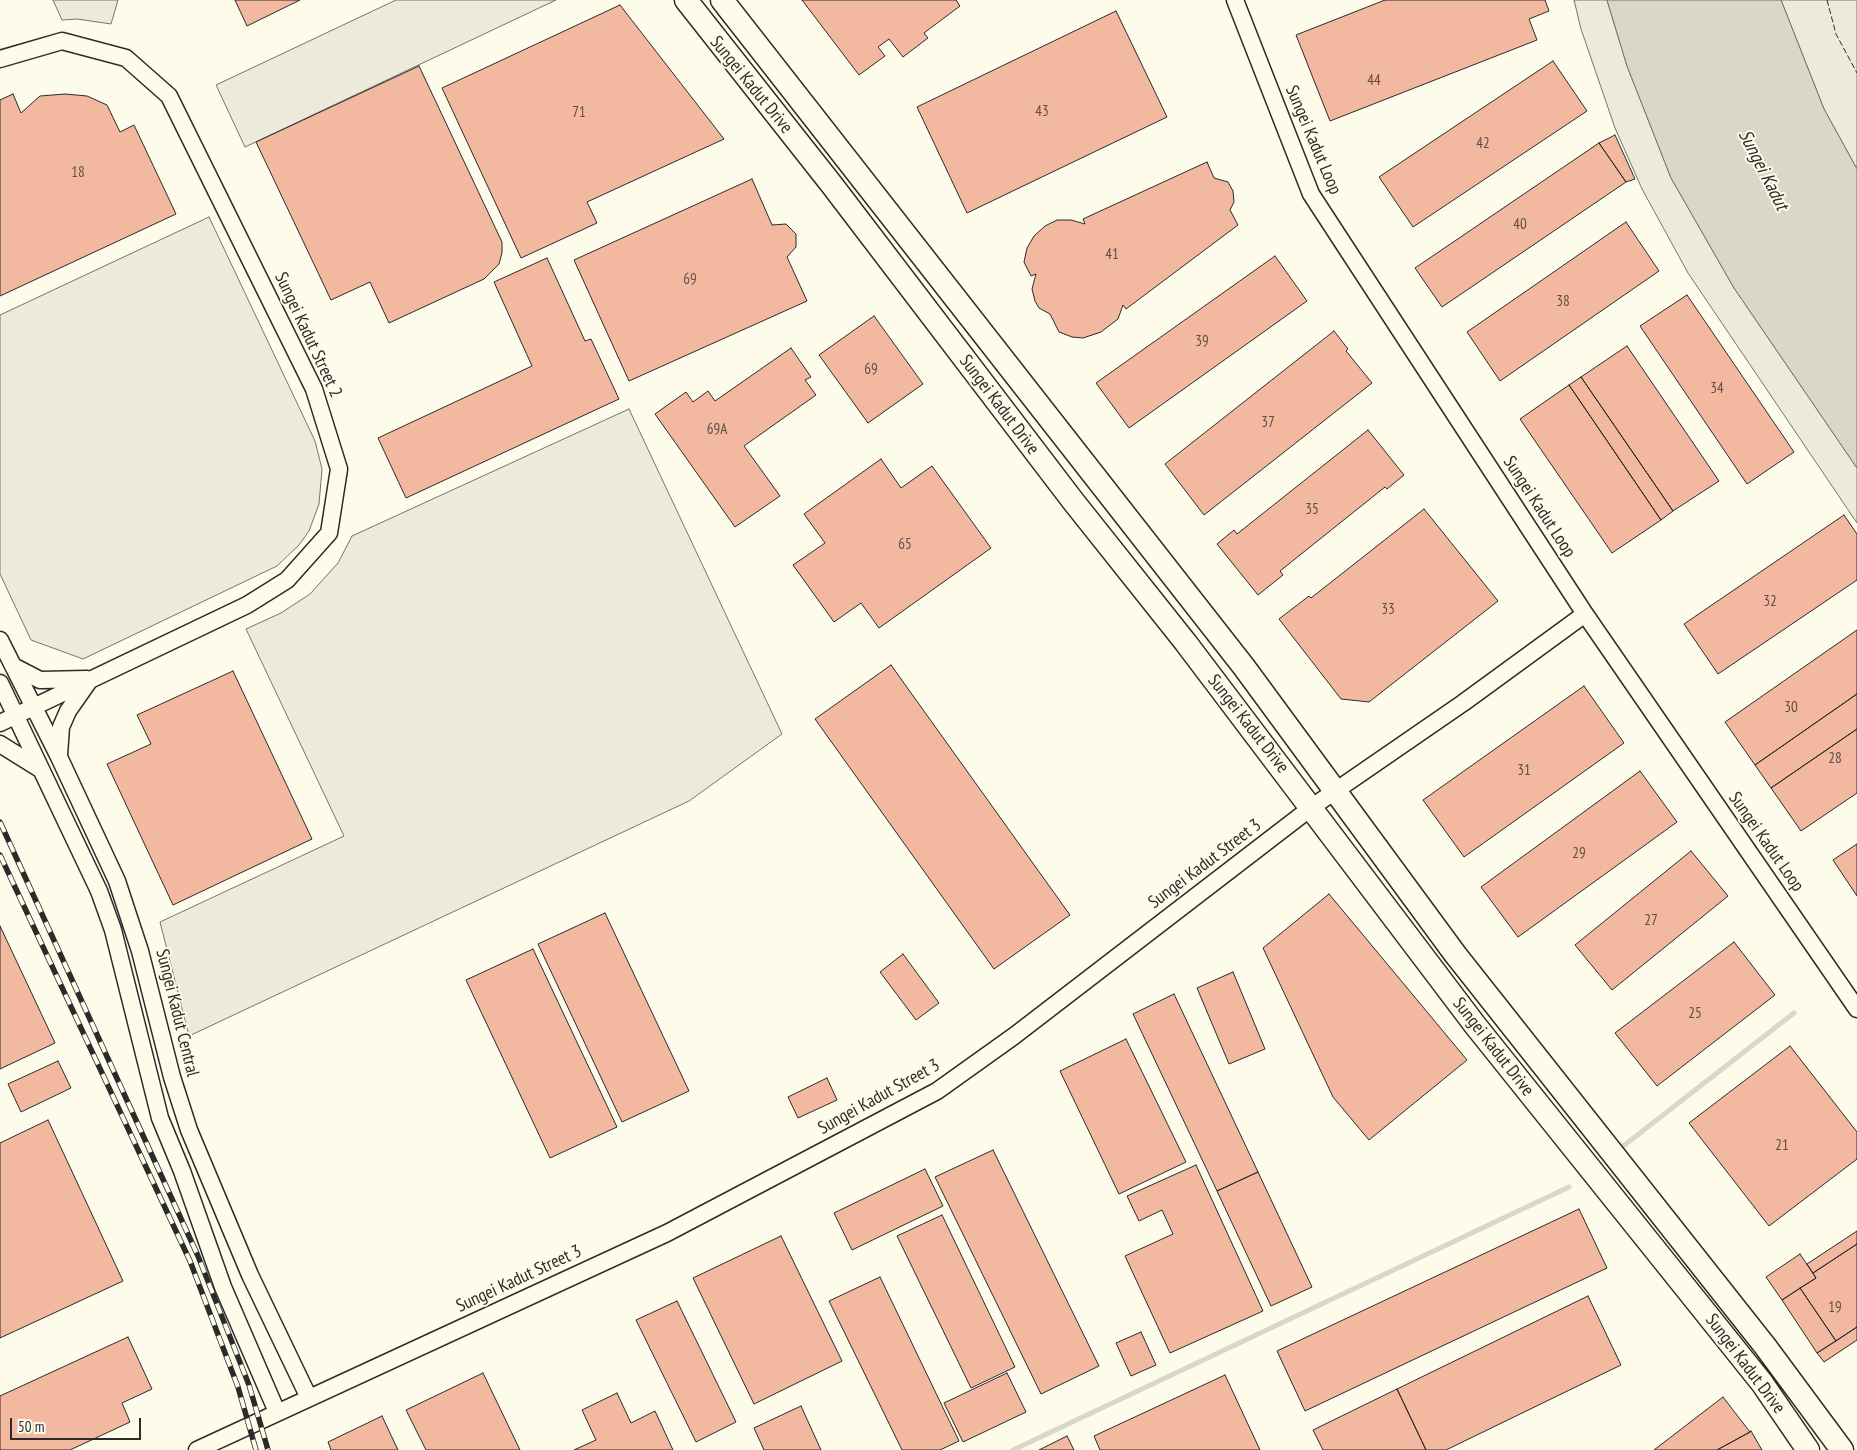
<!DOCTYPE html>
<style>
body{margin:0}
#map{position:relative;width:1857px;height:1450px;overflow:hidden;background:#fdfbea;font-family:"PT Sans Narrow",sans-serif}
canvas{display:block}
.scale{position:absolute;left:10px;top:1418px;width:131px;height:22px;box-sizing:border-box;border:2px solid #2b2b2b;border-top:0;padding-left:6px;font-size:15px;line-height:18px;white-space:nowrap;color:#2b2b2b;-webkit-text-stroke:4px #fdfbea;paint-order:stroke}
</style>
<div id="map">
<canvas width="1857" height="1450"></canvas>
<div class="scale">50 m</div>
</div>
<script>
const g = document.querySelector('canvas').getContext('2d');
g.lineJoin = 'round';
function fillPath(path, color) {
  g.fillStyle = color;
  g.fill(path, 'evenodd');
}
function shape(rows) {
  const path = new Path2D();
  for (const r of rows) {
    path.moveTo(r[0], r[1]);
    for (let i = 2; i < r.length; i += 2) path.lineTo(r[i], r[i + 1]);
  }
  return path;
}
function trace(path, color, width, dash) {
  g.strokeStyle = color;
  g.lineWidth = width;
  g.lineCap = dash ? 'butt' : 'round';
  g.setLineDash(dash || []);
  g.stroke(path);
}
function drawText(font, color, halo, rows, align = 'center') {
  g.font = font + ' "PT Sans Narrow",sans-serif';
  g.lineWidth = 4;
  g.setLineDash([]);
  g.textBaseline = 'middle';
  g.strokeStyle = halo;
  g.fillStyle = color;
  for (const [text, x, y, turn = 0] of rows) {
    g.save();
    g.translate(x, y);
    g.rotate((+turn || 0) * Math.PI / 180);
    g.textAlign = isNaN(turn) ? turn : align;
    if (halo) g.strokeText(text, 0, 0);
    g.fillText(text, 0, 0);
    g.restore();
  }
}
const green = shape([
 [53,0,118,0,111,24,77,19,62,20,53,0],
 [396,0,556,0,245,147,216,85,396,0],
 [1574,0,1607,0,1627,66,1671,178,1734,288,1857,468,1857,523,1688,273,1642,189,1615,128,1581,29,1574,0],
 [1781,0,1857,0,1857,169,1824,109,1781,0],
 [209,217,315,441,322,469,319,504,309,531,299,545,277,566,83,659,31,640,0,574,0,315,209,217],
 [629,409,782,734,689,801,189,1036,160,922,344,836,246,629,281,613,310,594,338,563,352,536,629,409]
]);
const water = shape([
 [1607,0,1781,0,1824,109,1857,169,1857,468,1734,288,1671,178,1627,66,1607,0]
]);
const stream = shape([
 [1622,1147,1794,1013],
 [1013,1450,1569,1187]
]);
const building = shape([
 [235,0,300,0,247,26,235,0],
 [802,0,956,0,960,6,924,33,928,38,903,57,889,39,878,47,885,56,859,75,802,0],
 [1385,0,1545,0,1549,11,1529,19,1537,40,1330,121,1296,35,1385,0],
 [620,5,724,139,587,202,597,223,521,258,442,88,620,5],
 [1116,11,1167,117,967,213,917,107,1116,11],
 [1553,61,1587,111,1413,227,1379,177,1553,61],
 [419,66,502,242,502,253,499,264,484,279,389,323,370,282,331,300,256,142,419,66],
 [13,94,21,113,40,96,65,94,87,96,107,105,120,132,134,125,176,214,0,296,0,100,13,94],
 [1615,135,1635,179,1626,182,1599,143,1615,135],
 [1599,143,1626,182,1442,307,1415,268,1599,143],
 [1207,162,1214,178,1228,182,1233,191,1234,202,1230,210,1238,225,1126,309,1123,305,1118,319,1101,332,1083,338,1072,337,1059,332,1050,314,1039,308,1035,301,1032,289,1036,274,1031,276,1024,262,1027,248,1034,236,1045,226,1057,220,1071,220,1085,224,1083,219,1207,162],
 [752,179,772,225,786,224,796,234,796,247,787,257,807,301,629,381,574,260,752,179],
 [1626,222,1659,271,1500,381,1467,332,1626,222],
 [1275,256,1307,301,1129,428,1096,383,1275,256],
 [547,258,585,341,591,339,619,399,406,498,378,438,532,366,494,282,547,258],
 [1687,295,1794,452,1747,484,1640,326,1687,295],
 [874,316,923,384,868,423,819,355,874,316],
 [1334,331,1348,349,1346,351,1372,383,1204,515,1165,464,1334,331],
 [1627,346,1719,481,1673,511,1581,377,1627,346],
 [791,348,811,377,805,380,816,395,744,446,780,496,735,527,655,414,686,392,693,402,708,391,715,401,791,348],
 [1581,377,1673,511,1661,520,1569,385,1581,377],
 [1569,385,1661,520,1612,553,1520,419,1569,385],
 [1368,430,1404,475,1387,489,1385,487,1280,571,1283,575,1258,595,1217,544,1234,530,1237,534,1368,430],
 [881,459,901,488,932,466,991,548,879,628,861,603,834,622,793,565,825,543,804,514,881,459],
 [1424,509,1498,601,1369,702,1341,699,1279,619,1309,596,1311,598,1424,509],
 [1844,515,1857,534,1857,580,1718,674,1684,624,1844,515],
 [1857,630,1857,694,1755,765,1725,722,1857,630],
 [891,665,1070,915,994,969,815,719,891,665],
 [233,671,312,839,173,905,107,764,151,744,137,715,233,671],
 [1584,686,1624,743,1464,857,1423,800,1584,686],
 [1857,694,1857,729,1771,788,1755,765,1857,694],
 [1857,729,1857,793,1801,831,1771,788,1857,729],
 [1640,771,1677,822,1518,937,1481,887,1640,771],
 [1857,844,1857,896,1833,860,1857,844],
 [1691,851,1728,896,1612,990,1575,945,1691,851],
 [1329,894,1467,1060,1369,1140,1333,1097,1263,948,1329,894],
 [605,913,689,1091,622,1122,538,944,605,913],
 [0,926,55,1043,0,1069,0,926],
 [1734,942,1775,995,1657,1086,1615,1033,1734,942],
 [533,949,617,1127,550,1158,466,980,533,949],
 [903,954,939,1003,916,1020,880,972,903,954],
 [1233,972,1265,1049,1229,1064,1197,988,1233,972],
 [1174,994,1258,1172,1217,1191,1133,1014,1174,994],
 [1126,1039,1186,1162,1119,1194,1060,1071,1126,1039],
 [1790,1046,1857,1132,1857,1159,1769,1226,1689,1123,1790,1046],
 [58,1061,71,1088,21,1112,8,1084,58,1061],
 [827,1078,837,1100,798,1118,788,1097,827,1078],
 [48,1120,123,1281,0,1338,0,1143,48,1120],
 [993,1150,1099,1366,1041,1394,935,1177,993,1150],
 [1196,1165,1263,1311,1170,1353,1125,1256,1173,1234,1162,1210,1139,1221,1127,1196,1196,1165],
 [925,1169,943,1206,852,1250,834,1213,925,1169],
 [1258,1172,1312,1287,1271,1306,1217,1191,1258,1172],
 [1579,1209,1607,1268,1305,1411,1277,1351,1579,1209],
 [942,1215,1015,1367,971,1388,897,1236,942,1215],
 [1857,1231,1857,1244,1813,1273,1807,1264,1857,1231],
 [781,1236,842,1361,754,1404,693,1278,781,1236],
 [1857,1244,1857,1327,1836,1341,1800,1288,1816,1278,1813,1273,1857,1244],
 [1800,1254,1816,1278,1782,1300,1766,1277,1800,1254],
 [880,1277,959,1441,940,1450,902,1450,829,1301,880,1277],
 [1800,1288,1836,1341,1817,1353,1782,1300,1800,1288],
 [1588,1296,1621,1365,1446,1450,1426,1450,1397,1389,1588,1296],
 [677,1301,736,1422,696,1442,636,1320,677,1301],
 [1857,1327,1857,1340,1824,1362,1817,1353,1857,1327],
 [1141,1332,1156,1365,1131,1376,1116,1343,1141,1332],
 [128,1337,152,1389,122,1403,130,1422,70,1450,0,1450,0,1396,128,1337],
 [483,1373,520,1450,426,1450,406,1410,483,1373],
 [1007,1373,1026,1412,963,1442,944,1403,1007,1373],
 [1225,1375,1260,1450,1100,1450,1094,1436,1225,1375],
 [1397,1389,1426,1450,1323,1450,1313,1430,1397,1389],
 [617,1393,631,1423,655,1411,673,1450,574,1450,596,1440,582,1410,617,1393],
 [1723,1397,1750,1432,1717,1450,1654,1450,1723,1397],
 [801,1406,821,1450,764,1450,754,1428,801,1406],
 [382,1416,398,1450,331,1450,328,1442,382,1416],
 [1751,1431,1762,1450,1717,1450,1750,1432,1751,1431],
 [1067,1436,1074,1450,1039,1450,1067,1436]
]);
const minor = shape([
 [1235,0,1311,194,1585,614,1857,1009],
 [0,59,62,41,126,58,169,96,314,389,339,469,329,533,287,580,247,605,0,723],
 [0,640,59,757,117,881,140,951,172,1077,189,1130,250,1275,309,1398],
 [13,666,40,680,87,679],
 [0,683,99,891,113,930,160,1118,182,1171,223,1287,277,1412],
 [0,744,40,769],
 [59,755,61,727,68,711,89,681],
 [197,1450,667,1233,937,1091,1014,1036,1312,807,1463,703,1585,614]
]);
const secondary = shape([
 [686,0,832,185,1073,501,1186,643,1475,1025,1762,1383,1808,1450],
 [722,0,1244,667,1455,954,1765,1346,1842,1450]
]);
const rail = shape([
 [0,822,198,1256,249,1385,268,1450],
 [0,855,190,1261,238,1387,256,1450]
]);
const fence = shape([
 [1827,0,1836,34,1857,73]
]);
const numberNames = [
 ["44",1374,81],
 ["43",1042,112],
 ["71",579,113],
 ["42",1483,144],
 ["18",78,173],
 ["40",1520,225],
 ["41",1112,255],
 ["69",690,280],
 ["38",1563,302],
 ["39",1202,342],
 ["69",871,370],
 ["34",1717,389],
 ["37",1268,423],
 ["69A",717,430],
 ["35",1312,510],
 ["65",905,545],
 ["32",1770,602],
 ["33",1388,610],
 ["30",1791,708],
 ["28",1835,759],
 ["31",1524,771],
 ["29",1579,854],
 ["27",1651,921],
 ["25",1695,1014],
 ["21",1782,1146],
 ["19",1835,1308]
];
const streetNames = [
 ["Sungei Kadut Drive",751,85,51],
 ["Sungei Kadut Loop",1313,140,67],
 ["Sungei Kadut Street 2",308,335,65],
 ["Sungei Kadut Drive",999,405,53],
 ["Sungei Kadut Loop",1539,507,57],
 ["Sungei Kadut Drive",1248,724,52],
 ["Sungei Kadut Loop",1766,842,55],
 ["Sungei Kadut Street 3",1205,864,-37],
 ["Sungei Kadut Central",177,1013,76],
 ["Sungei Kadut Drive",1493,1047,52],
 ["Sungei Kadut Street 3",879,1097,-29],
 ["Sungei Kadut Street 3",519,1279,-25],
 ["Sungei Kadut Drive",1745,1364,53]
];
const waterNames = [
 ["Sungei Kadut",1763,170,63]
];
fillPath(green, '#ecebdb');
trace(green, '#74746e', 1);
fillPath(water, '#d8d7c9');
trace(water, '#74746e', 1);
trace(stream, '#d8d7c9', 5);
fillPath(building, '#f2b8a0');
trace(building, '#2b2b2b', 1);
trace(minor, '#2b2b2b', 19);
trace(secondary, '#2b2b2b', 25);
trace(minor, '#fdfbea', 16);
trace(secondary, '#fdfbea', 22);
trace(rail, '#2b2b2b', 5.5);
trace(rail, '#fdfbea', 4, [11]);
trace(fence, '#2b2b2b', 1, [6, 2.5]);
drawText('15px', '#5d4e48', null, numberNames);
drawText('18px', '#2b2b2b', '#fdfbea', streetNames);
drawText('italic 19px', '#2b2b2b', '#fdfbea', waterNames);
</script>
